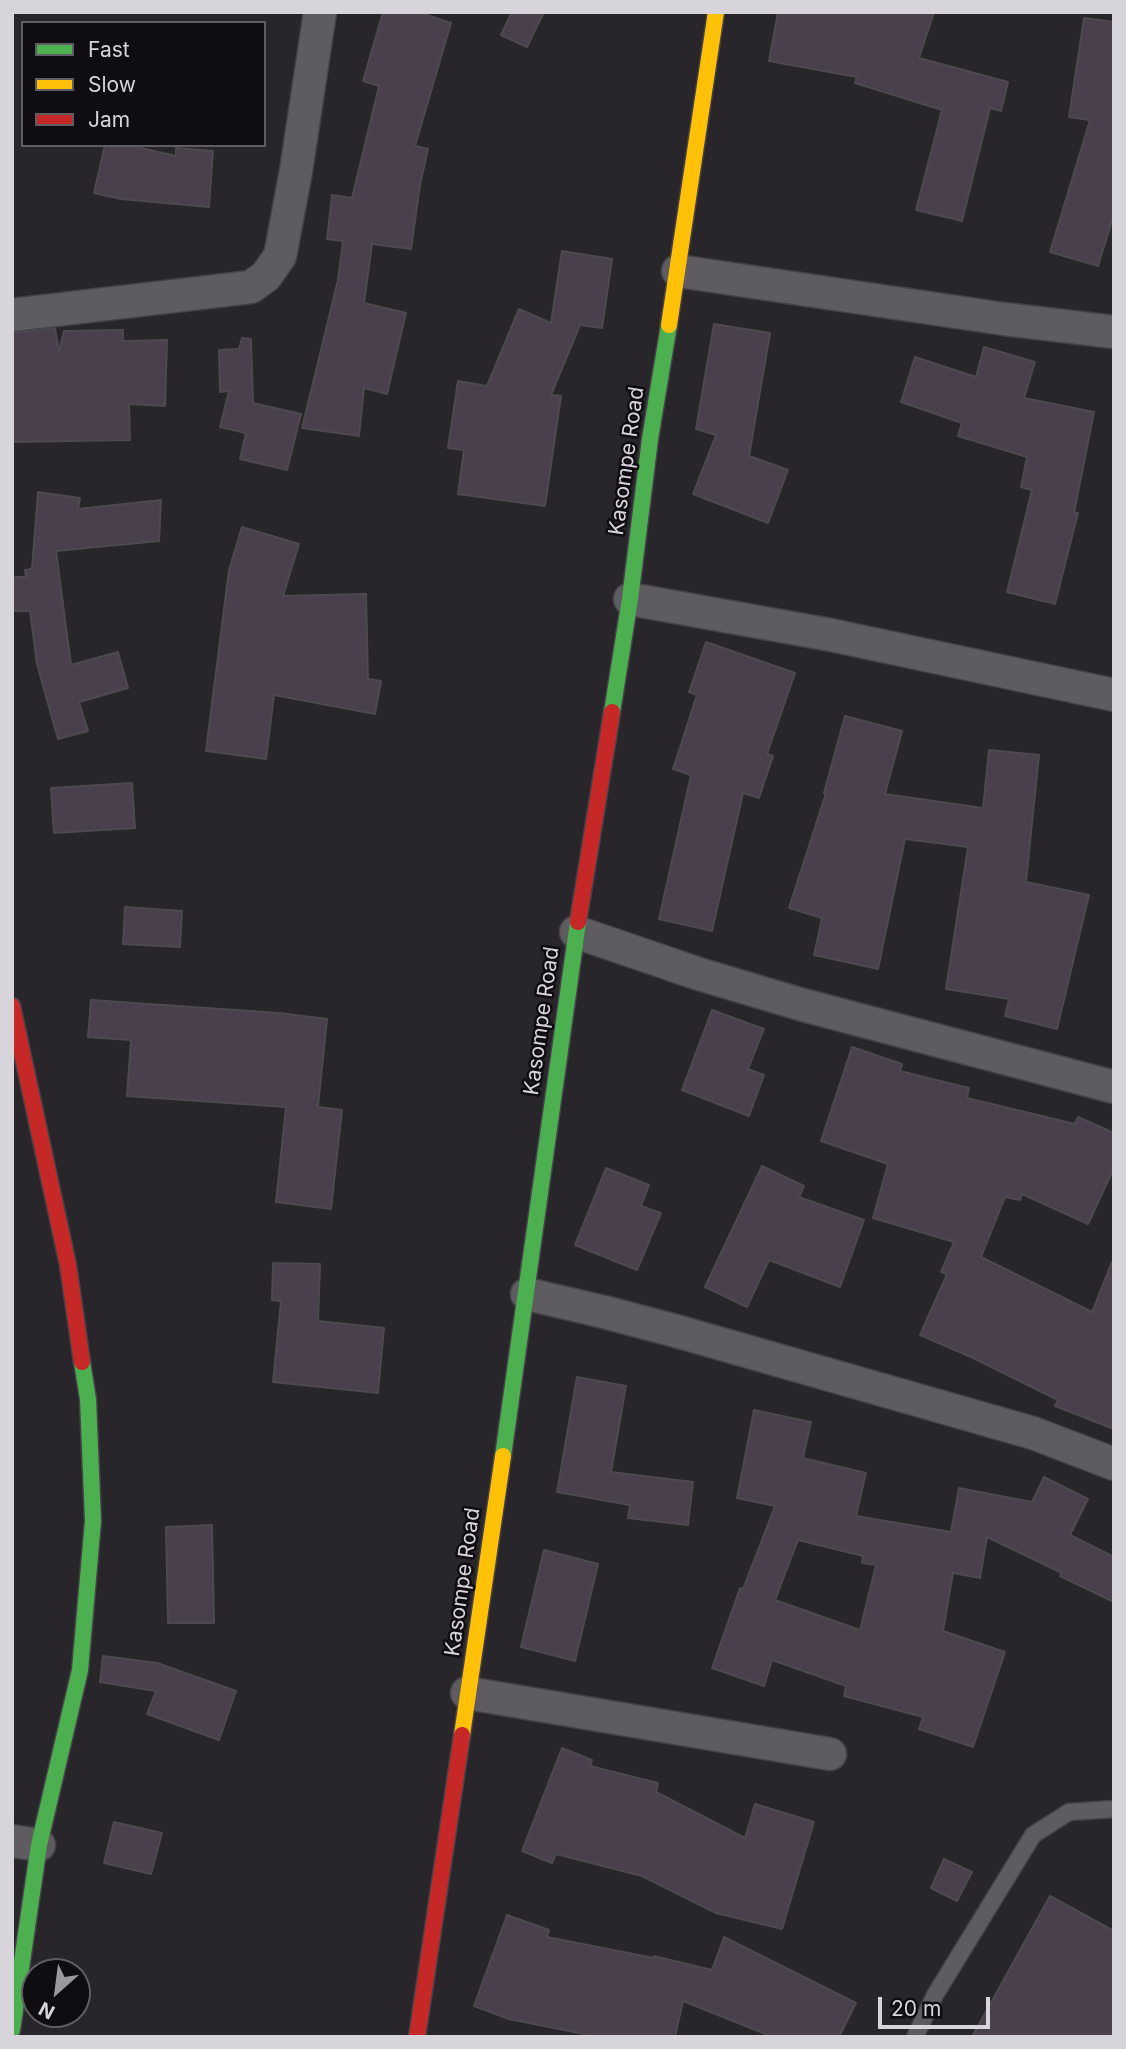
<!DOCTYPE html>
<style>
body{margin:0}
#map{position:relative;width:1126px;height:2049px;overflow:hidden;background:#28252b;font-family:Inter,sans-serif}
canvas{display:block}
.frame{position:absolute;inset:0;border:14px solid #d7d4dc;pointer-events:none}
.legend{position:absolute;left:21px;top:21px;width:245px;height:126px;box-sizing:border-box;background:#0f0d12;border:2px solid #5f5d63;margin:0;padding:9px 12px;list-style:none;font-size:21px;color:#d7d4dc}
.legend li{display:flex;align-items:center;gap:14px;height:35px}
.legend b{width:35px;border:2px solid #5f5d63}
.north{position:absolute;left:21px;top:1958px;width:70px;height:70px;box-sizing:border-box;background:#0f0d12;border:2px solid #5f5d63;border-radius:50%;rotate:208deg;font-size:19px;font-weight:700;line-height:28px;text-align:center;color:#d7d4dc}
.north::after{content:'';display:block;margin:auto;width:24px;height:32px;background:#9a979e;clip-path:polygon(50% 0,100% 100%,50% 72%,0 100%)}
.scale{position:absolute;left:878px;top:1997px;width:112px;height:32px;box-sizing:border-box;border:4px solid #d7d4dc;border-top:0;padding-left:9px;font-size:21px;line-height:24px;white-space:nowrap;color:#d7d4dc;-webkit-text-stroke:5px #0f0d12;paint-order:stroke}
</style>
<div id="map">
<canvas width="1126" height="2049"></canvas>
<div class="frame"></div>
<ul class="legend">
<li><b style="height:9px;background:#4caf50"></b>Fast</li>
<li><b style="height:9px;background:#ffc107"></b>Slow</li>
<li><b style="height:9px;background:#c62828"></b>Jam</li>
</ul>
<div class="north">N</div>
<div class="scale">20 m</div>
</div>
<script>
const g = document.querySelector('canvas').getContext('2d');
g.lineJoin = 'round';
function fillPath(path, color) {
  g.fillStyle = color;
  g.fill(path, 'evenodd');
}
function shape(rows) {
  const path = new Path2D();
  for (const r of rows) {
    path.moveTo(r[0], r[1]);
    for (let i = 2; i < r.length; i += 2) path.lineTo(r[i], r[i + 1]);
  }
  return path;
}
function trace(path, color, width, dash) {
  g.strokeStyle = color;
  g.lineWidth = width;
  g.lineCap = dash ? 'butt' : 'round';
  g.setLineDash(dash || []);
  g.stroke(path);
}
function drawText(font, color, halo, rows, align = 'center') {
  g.font = font + ' Inter,sans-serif';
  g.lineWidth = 5;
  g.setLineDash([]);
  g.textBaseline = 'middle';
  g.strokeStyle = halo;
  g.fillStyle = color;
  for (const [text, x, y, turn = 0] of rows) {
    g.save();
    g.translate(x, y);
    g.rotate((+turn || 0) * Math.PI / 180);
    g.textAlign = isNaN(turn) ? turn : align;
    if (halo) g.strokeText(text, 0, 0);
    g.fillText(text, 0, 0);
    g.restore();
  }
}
const building = shape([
 [383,12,418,12,451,23,415,146,428,149,420,185,411,249,372,244,364,303,406,313,387,394,364,388,359,436,302,428,338,280,343,241,327,239,332,195,352,198,379,86,363,81,383,12],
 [512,12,544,12,527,47,501,35,512,12],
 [778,12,934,12,919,58,1008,82,1001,111,990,108,962,221,916,210,942,110,855,83,857,77,769,61,778,12],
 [1084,18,1114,22,1114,214,1098,266,1050,252,1090,120,1069,117,1084,18],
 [105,145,128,145,176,156,176,148,213,151,209,207,121,199,94,193,105,145],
 [562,251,612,259,602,328,580,325,551,395,561,396,545,506,458,494,464,450,448,448,458,381,487,386,519,309,551,323,562,251],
 [714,324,770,333,749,456,788,470,768,523,693,494,716,435,696,429,714,324],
 [55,328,59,352,64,331,123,330,123,341,167,340,165,406,129,404,130,440,12,442,12,333,55,328],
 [242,338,251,339,253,403,301,414,287,470,240,459,246,433,220,427,229,391,220,392,219,350,239,349,242,338],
 [984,347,1035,362,1024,398,1094,412,1074,513,1078,513,1055,604,1007,592,1032,490,1021,487,1027,457,958,436,962,423,901,402,915,357,976,377,984,347],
 [38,492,80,498,78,509,161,500,159,541,56,551,71,665,118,652,128,688,79,702,88,731,58,739,37,664,30,611,12,611,12,577,26,577,25,570,32,569,38,492],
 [242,527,299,544,283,596,366,594,368,679,381,681,375,714,274,695,266,759,206,751,229,570,242,527],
 [706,642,795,673,767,754,773,756,759,798,743,793,712,931,659,919,691,775,673,769,697,695,689,692,706,642],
 [845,716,902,731,885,794,983,808,989,750,1039,755,1026,882,1089,895,1057,1029,1005,1016,1009,999,946,989,968,847,905,839,878,969,814,955,822,918,789,908,826,793,824,793,845,716],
 [132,783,135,828,54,833,51,788,132,783],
 [125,907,182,911,180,947,123,944,125,907],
 [91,1000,279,1013,327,1019,318,1107,342,1110,331,1209,276,1202,286,1107,127,1096,131,1040,88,1037,91,1000],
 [712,1010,764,1029,748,1069,764,1075,749,1116,682,1090,712,1010],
 [852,1047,902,1064,900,1071,969,1088,967,1098,1075,1124,1078,1117,1114,1133,1114,1168,1088,1224,1022,1194,1020,1200,1005,1197,981,1257,1092,1312,1112,1262,1114,1262,1114,1429,1055,1406,1058,1400,971,1357,920,1335,947,1274,941,1272,954,1242,873,1218,888,1164,821,1141,852,1047],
 [762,1166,804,1186,799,1197,864,1220,840,1287,769,1260,747,1307,705,1287,762,1166],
 [606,1168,649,1185,641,1206,661,1213,637,1270,575,1245,606,1168],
 [273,1263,320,1264,318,1321,384,1328,378,1393,273,1382,281,1301,272,1300,273,1263],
 [577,1377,626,1386,611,1472,693,1482,688,1525,628,1518,630,1505,557,1492,577,1377],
 [754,1410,811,1422,803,1458,866,1473,856,1516,951,1532,959,1488,1032,1502,1044,1477,1088,1499,1070,1535,1114,1557,1114,1602,1060,1576,1062,1573,987,1537,980,1578,953,1573,943,1631,1005,1652,973,1747,919,1729,923,1717,844,1696,846,1686,772,1660,764,1686,712,1668,740,1588,743,1589,775,1506,737,1498,754,1410],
 [798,1540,863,1556,862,1563,876,1565,860,1630,775,1600,798,1540],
 [212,1525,214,1623,168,1623,166,1527,212,1525],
 [544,1550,598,1564,575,1661,521,1647,544,1550],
 [103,1656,157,1663,236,1691,219,1740,147,1714,156,1691,100,1682,103,1656],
 [562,1748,592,1760,590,1766,658,1783,656,1792,745,1838,755,1804,814,1822,782,1929,716,1913,642,1876,556,1854,552,1863,522,1851,562,1748],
 [114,1822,162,1833,151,1874,104,1863,114,1822],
 [944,1859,972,1872,957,1901,931,1888,944,1859],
 [1050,1896,1114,1931,1114,2037,972,2037,1050,1896],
 [507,1915,549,1930,547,1937,654,1958,654,1956,712,1970,724,1937,856,2003,839,2037,773,2037,683,2001,675,2037,599,2037,509,2019,474,2006,507,1915]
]);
const lane = shape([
 [915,2037,935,1995,1033,1835,1069,1812,1114,1809]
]);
const street = shape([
 [678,271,1004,319,1114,332],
 [12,315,251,287,266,276,280,256,296,171,320,12],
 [630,599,831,635,1114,695],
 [576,932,699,974,803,1005,1114,1087],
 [527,1294,604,1312,676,1331,1033,1433,1114,1464],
 [467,1693,830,1754],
 [12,1841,39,1845]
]);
const fast = shape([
 [612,712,630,599,650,439,669,325],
 [503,1456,578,922],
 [12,2030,39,1845,80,1670,93,1521,88,1399,82,1362]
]);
const slow = shape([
 [669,325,716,12],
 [462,1735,503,1456]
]);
const jam = shape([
 [578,922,612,712],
 [12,1006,68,1265,82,1362],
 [417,2037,462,1735]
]);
const streetNames = [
 ["Kasompe Road",627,461,-82],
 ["Kasompe Road",542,1021,-82],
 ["Kasompe Road",463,1582,-82]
];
fillPath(building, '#4a3f4d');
trace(building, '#4d4a4f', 2);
trace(lane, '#444248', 19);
trace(street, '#444248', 35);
trace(fast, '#444248', 19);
trace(slow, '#444248', 19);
trace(jam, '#444248', 19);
trace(lane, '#5e5c61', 16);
trace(street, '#5e5c61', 32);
trace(fast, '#4caf50', 16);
trace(slow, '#ffc107', 16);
trace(jam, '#c62828', 16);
drawText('21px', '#d7d4dc', '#0f0d12', streetNames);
</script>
